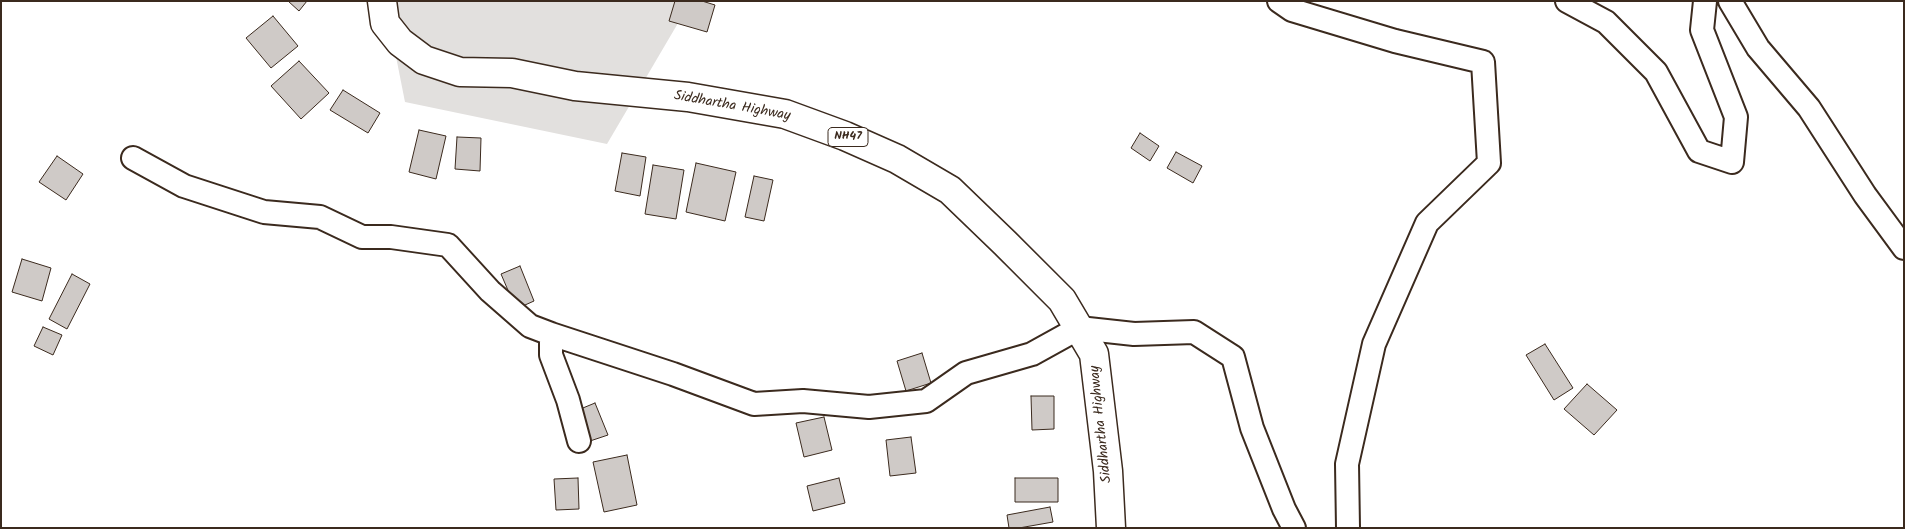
<!DOCTYPE html>
<style>
body{margin:0}
#map{position:relative;width:1905px;height:529px;overflow:hidden;background:#fff;font-family:Kalam,sans-serif}
canvas{display:block}
.frame{position:absolute;inset:0;border:2px solid #3b2a1e;pointer-events:none}
</style>
<div id="map">
<canvas width="1905" height="529"></canvas>
<div class="frame"></div>
</div>
<script>
const g = document.querySelector('canvas').getContext('2d');
g.lineJoin = 'round';
function fillPath(path, color) {
  g.fillStyle = color;
  g.fill(path, 'evenodd');
}
function shape(rows) {
  const path = new Path2D();
  for (const r of rows) {
    path.moveTo(r[0], r[1]);
    for (let i = 2; i < r.length; i += 2) path.lineTo(r[i], r[i + 1]);
  }
  return path;
}
function trace(path, color, width, dash) {
  g.strokeStyle = color;
  g.lineWidth = width;
  g.lineCap = dash ? 'butt' : 'round';
  g.setLineDash(dash || []);
  g.stroke(path);
}
function drawText(font, color, halo, rows, align = 'center') {
  g.font = font + ' Kalam,sans-serif';
  g.lineWidth = 4.5;
  g.setLineDash([]);
  g.textBaseline = 'middle';
  g.strokeStyle = halo;
  g.fillStyle = color;
  for (const [text, x, y, turn = 0] of rows) {
    g.save();
    g.translate(x, y);
    g.rotate((+turn || 0) * Math.PI / 180);
    g.textAlign = isNaN(turn) ? turn : align;
    if (halo) g.strokeText(text, 0, 0);
    g.fillText(text, 0, 0);
    g.restore();
  }
}
const green = shape([
 [385,1,691,1,607,144,405,102]
]);
const building = shape([
 [288,1,307,1,299,11,288,1],
 [675,1,702,1,715,5,707,32,669,21,675,1],
 [273,16,298,46,271,68,246,38,273,16],
 [299,61,329,93,301,119,271,86,299,61],
 [343,90,380,113,368,133,330,110,343,90],
 [419,130,446,136,436,179,409,172,419,130],
 [1140,133,1159,146,1150,161,1131,148,1140,133],
 [457,137,481,138,480,171,455,169,457,137],
 [1176,152,1202,166,1193,183,1167,168,1176,152],
 [622,153,646,157,640,196,615,191,622,153],
 [57,156,83,174,66,200,39,182,57,156],
 [696,163,736,172,725,221,686,212,696,163],
 [653,165,684,170,676,219,645,214,653,165],
 [754,176,773,180,764,221,745,217,754,176],
 [22,259,51,268,42,301,12,292,22,259],
 [520,266,534,301,516,309,501,274,520,266],
 [72,274,90,284,67,329,49,319,72,274],
 [43,327,62,335,53,355,34,346,43,327],
 [1545,344,1573,388,1554,400,1526,355,1545,344],
 [922,353,931,383,906,391,897,361,922,353],
 [1587,384,1617,410,1594,435,1564,409,1587,384],
 [1031,396,1054,396,1054,429,1032,430,1031,396],
 [595,403,608,435,590,441,578,410,595,403],
 [824,417,832,450,804,457,796,423,824,417],
 [911,437,916,473,890,476,886,440,911,437],
 [627,455,637,505,604,512,593,462,627,455],
 [578,478,579,509,556,510,554,479,578,478],
 [839,478,845,503,813,511,807,486,839,478],
 [1015,478,1058,478,1058,502,1015,502,1015,478],
 [1050,507,1053,522,1019,528,1009,528,1007,515,1050,507]
]);
const minor = shape([
 [1279,1,1292,10,1395,41,1483,62,1489,163,1427,223,1374,344,1347,464,1348,528],
 [1567,1,1606,22,1656,72,1699,151,1732,162,1736,117,1702,30,1705,1],
 [1730,1,1758,48,1809,108,1865,195,1904,248],
 [133,158,184,186,264,212,320,217,362,237,391,237,448,245,490,291,530,326,551,334],
 [579,441,568,400,551,355,551,334,673,374,754,404,803,401,869,407,926,401,966,373,1032,354,1079,328,1134,334,1194,332,1233,357,1252,428,1284,509,1294,528]
]);
const trunk = shape([
 [382,1,385,23,400,42,424,60,460,72,512,73,575,86,688,97,785,114,845,136,897,159,950,190,1005,243,1062,300,1094,354,1108,471,1111,528]
]);
const shields = [
 [848,137,40]
];
const shieldNames = [
 ["NH47",848,137]
];
const streetNames = [
 ["Siddhartha Highway",732,107,10],
 ["Siddhartha Highway",1102,424,-96]
];
fillPath(green, '#e2e0de');
fillPath(building, '#cfcac7');
trace(building, '#3b2a1e', 1);
trace(minor, '#3b2a1e', 26);
trace(trunk, '#3b2a1e', 31);
trace(minor, '#fff', 22);
trace(trunk, '#fff', 28);
for (const [x, y, w] of shields) {
  const box = new Path2D();
  box.roundRect(x - w / 2, y - 9.5, w, 19, 4);
  g.fillStyle = '#fff';
  g.fill(box);
  trace(box, '#3b2a1e', 1);
}
drawText('bold 12px', '#3b2a1e', null, shieldNames);
drawText('14px', '#3b2a1e', '#fff', streetNames);
</script>
